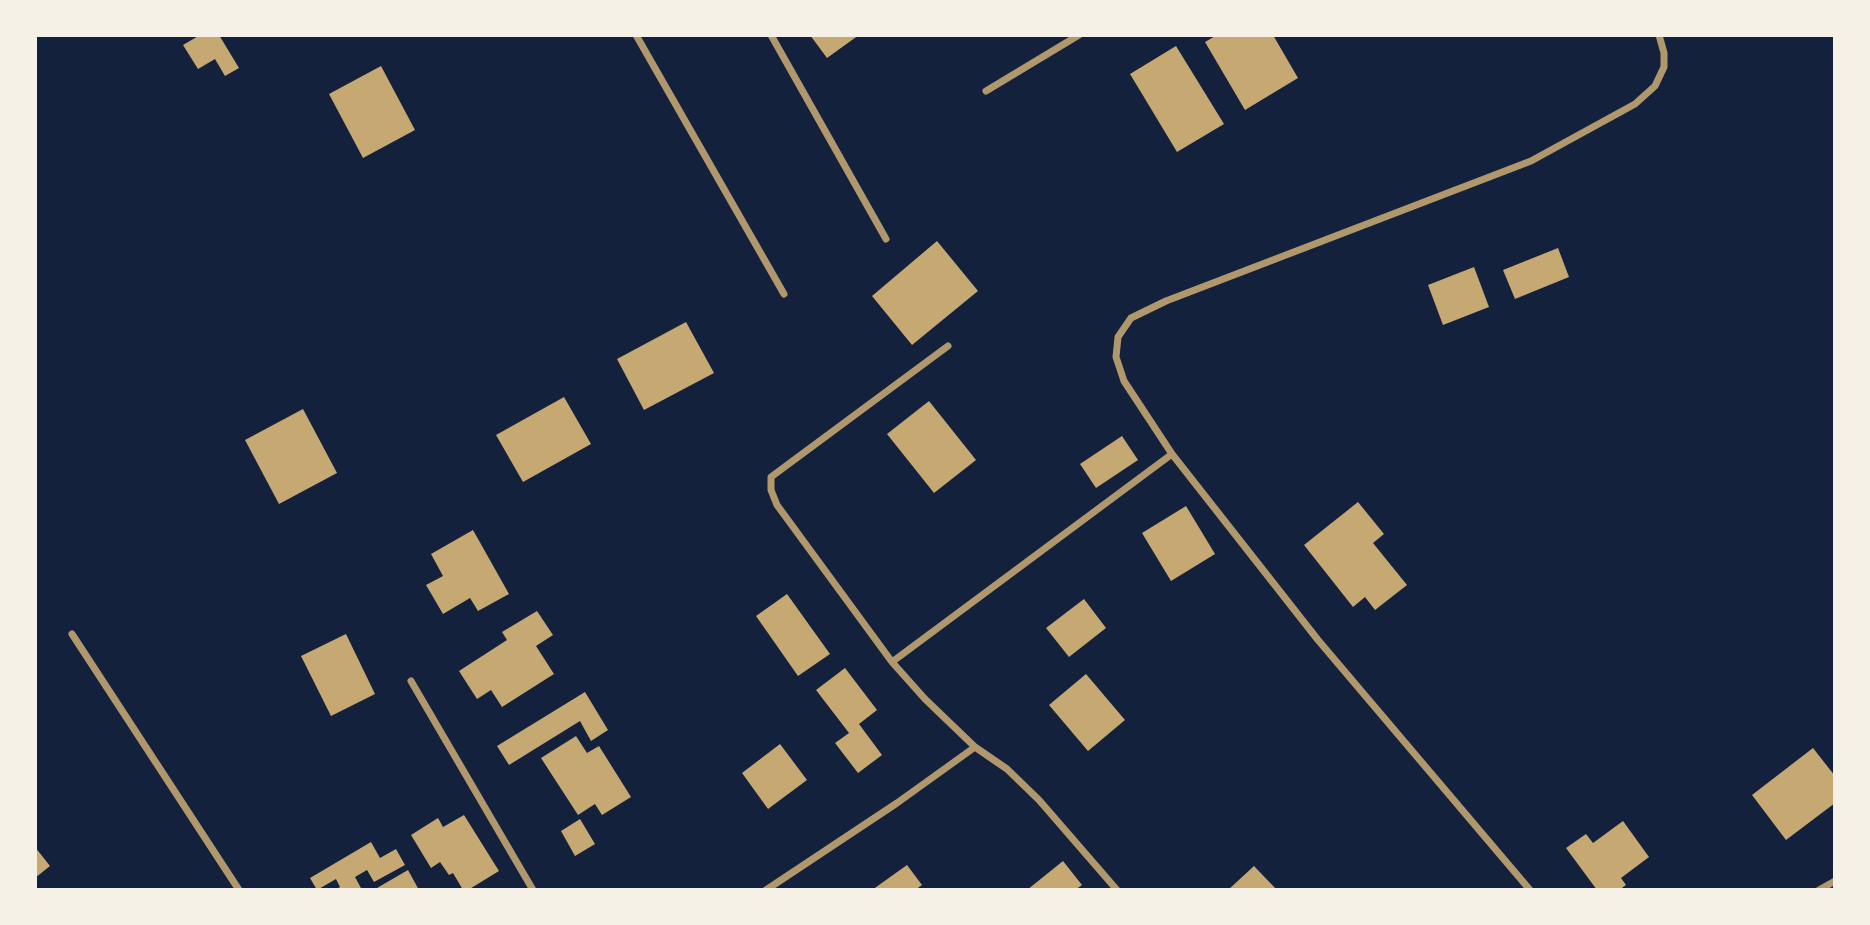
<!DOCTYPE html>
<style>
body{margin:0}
#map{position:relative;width:1870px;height:925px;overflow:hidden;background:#14213d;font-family:Overpass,sans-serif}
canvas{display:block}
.frame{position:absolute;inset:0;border:37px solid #f6f1e7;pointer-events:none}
</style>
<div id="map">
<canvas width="1870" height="925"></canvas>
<div class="frame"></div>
</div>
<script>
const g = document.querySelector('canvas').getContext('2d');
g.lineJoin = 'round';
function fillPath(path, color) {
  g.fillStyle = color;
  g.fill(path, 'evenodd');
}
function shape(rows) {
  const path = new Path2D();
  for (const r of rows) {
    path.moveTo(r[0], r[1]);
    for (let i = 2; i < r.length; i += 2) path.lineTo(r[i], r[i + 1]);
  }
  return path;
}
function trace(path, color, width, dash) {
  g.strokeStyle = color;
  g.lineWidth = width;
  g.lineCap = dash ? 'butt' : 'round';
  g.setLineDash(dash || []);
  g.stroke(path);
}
const building = shape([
 [200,35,219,35,239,68,225,76,215,59,198,69,183,45],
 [810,35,859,35,827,58],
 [1217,35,1273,35,1298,78,1245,110,1205,42],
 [1176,46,1224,124,1177,152,1130,74],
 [381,66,415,130,363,158,329,94],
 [937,241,978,291,912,345,872,296],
 [1558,248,1569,277,1515,299,1503,270],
 [1474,267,1489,307,1443,325,1428,285],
 [686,322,714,373,644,410,617,359],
 [564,397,591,444,523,482,496,435],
 [929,401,976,460,934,493,887,434],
 [303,409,337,473,279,504,245,440],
 [1122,436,1138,460,1096,488,1080,464],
 [1358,502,1384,534,1373,543,1407,585,1375,610,1365,597,1353,607,1304,545],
 [1186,506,1215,554,1171,581,1142,533],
 [473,530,509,594,478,611,470,598,443,614,426,585,443,576,431,554],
 [787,594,830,654,798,676,756,616],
 [1084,599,1106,628,1069,657,1046,628],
 [537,611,553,635,536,646,554,674,502,707,491,690,477,699,459,671,507,640,502,632],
 [346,634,375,694,331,716,301,656],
 [845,668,877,710,859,724,882,755,858,773,835,743,849,733,816,690],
 [1086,674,1125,720,1088,751,1049,705],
 [585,692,608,730,591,741,580,721,509,765,497,746],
 [576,736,587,753,599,746,631,797,602,815,595,804,578,815,541,758],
 [780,744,807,780,768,809,742,773],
 [1813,748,1835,776,1835,803,1786,840,1752,795],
 [464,815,499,871,468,890,463,890,453,873,449,875,440,862,431,868,411,835,438,818,443,827],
 [580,819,595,844,575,856,561,831],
 [1623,821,1649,857,1621,878,1626,885,1619,890,1597,890,1566,848,1586,834,1593,843],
 [371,842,380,858,396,849,405,865,374,882,367,870,355,877,362,890,335,890,340,887,336,879,317,890,310,878],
 [35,847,50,866,35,878],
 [1063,861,1082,885,1075,890,1027,890],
 [907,865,922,885,915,890,872,890],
 [1254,866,1277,890,1228,890],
 [408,870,419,890,379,890,377,888]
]);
const minor = shape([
 [636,35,784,294],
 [771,35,886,239],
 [986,91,1079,35],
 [948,346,771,477,771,490,777,505,892,662,925,699,975,747,1007,769,1039,800,1117,890],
 [72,634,239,890],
 [892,662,1172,454],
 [411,681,533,890],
 [766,890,897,803,975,747],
 [1530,890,1318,640,1172,454,1124,381,1116,357,1118,337,1131,318,1166,301,1531,161,1635,104,1655,86,1664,67,1664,53,1659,35],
 [1819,890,1835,881]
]);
fillPath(building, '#c6a872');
trace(minor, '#b1986c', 7);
</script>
